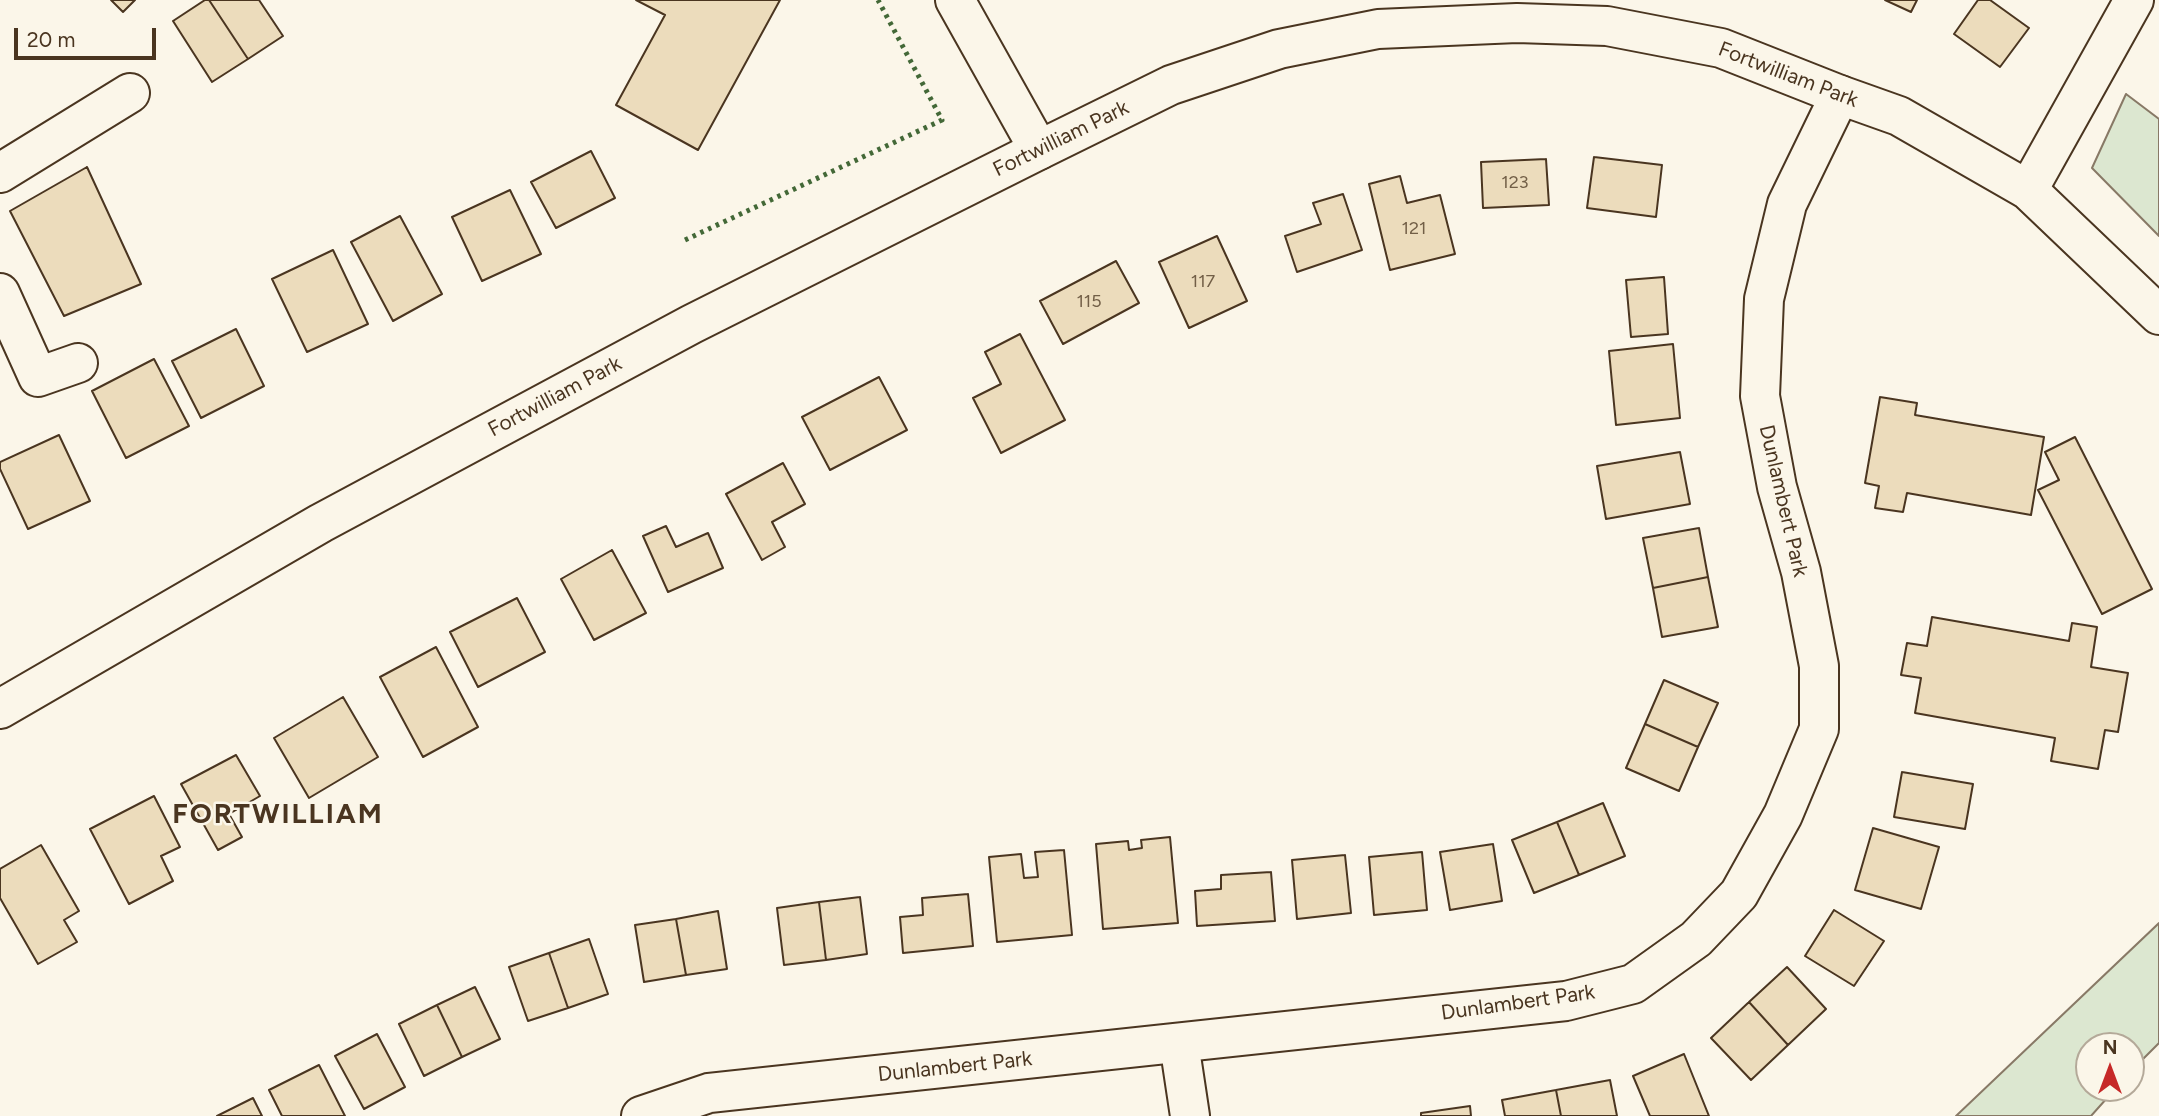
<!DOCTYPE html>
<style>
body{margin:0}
#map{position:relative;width:2159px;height:1116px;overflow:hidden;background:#fbf6e9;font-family:Figtree,sans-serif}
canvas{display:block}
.north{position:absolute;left:2075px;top:1032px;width:70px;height:70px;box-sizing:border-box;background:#fbf6e9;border:2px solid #b4a999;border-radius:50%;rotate:0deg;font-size:19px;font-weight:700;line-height:28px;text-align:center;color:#4a3520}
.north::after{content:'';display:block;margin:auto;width:24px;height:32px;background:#c62828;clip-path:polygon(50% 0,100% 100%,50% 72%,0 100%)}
.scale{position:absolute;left:14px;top:28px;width:142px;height:32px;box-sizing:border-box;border:4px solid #4a3520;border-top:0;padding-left:9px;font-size:21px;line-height:24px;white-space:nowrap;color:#4a3520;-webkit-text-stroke:5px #fbf6e9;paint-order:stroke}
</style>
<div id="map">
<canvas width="2159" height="1116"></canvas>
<div class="north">N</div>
<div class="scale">20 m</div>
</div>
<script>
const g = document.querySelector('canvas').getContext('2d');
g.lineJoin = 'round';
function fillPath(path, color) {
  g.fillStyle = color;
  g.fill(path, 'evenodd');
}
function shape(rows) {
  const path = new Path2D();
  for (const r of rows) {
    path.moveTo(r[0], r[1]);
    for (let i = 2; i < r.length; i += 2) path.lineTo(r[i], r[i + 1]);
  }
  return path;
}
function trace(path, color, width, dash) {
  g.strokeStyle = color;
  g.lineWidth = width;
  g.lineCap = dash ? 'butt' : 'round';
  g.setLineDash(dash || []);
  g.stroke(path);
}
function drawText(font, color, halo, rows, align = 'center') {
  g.font = font + ' Figtree,sans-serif';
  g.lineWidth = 5;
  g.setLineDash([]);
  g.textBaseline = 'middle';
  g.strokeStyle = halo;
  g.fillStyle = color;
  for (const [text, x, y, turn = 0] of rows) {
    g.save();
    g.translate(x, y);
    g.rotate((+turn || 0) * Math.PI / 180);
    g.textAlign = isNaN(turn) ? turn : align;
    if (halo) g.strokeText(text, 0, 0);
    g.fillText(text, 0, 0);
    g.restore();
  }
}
const green = shape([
 [2126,94,2159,119,2159,236,2092,168,2126,94],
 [2159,923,2159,1043,2131,1071,2131,1046,2089,1046,2089,1088,2116,1088,2091,1116,1956,1116,2159,923]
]);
const building = shape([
 [111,0,135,0,123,12,111,0],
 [205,0,209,0,248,59,212,82,173,21,205,0],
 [209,0,259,0,283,36,248,59,209,0],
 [636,0,780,0,698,150,616,105,665,15,636,0],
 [1885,0,1917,0,1911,12,1885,0],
 [1978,0,1990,0,2029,28,2000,67,1954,34,1978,0],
 [591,151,615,198,556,228,531,182,591,151],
 [1594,157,1662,165,1656,217,1587,208,1594,157],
 [1546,159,1549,205,1483,208,1481,162,1546,159],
 [87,167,141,284,64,316,10,211,87,167],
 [1400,176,1407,203,1440,195,1455,254,1390,270,1369,184,1400,176],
 [510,190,541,254,482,281,452,217,510,190],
 [1343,194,1362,250,1297,272,1285,236,1321,224,1313,203,1343,194],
 [400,216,442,294,393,321,351,242,400,216],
 [1217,236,1247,301,1189,328,1159,262,1217,236],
 [333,250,368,324,307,352,272,279,333,250],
 [1116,261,1139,303,1063,344,1040,301,1116,261],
 [1664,277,1668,334,1631,337,1626,280,1664,277],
 [236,329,264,386,201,418,172,361,236,329],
 [1020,334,1065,420,1001,453,973,398,1001,384,985,352,1020,334],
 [1673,344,1680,418,1616,425,1609,351,1673,344],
 [154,359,189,426,126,458,92,391,154,359],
 [879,377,907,430,830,470,802,417,879,377],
 [1880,397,1917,403,1915,415,2044,437,2031,515,1907,493,1903,512,1875,508,1879,486,1865,483,1880,397],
 [59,435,90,501,28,529,0,469,0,462,59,435],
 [2075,437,2152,589,2102,614,2038,490,2059,480,2045,452,2075,437],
 [1680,452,1690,504,1606,519,1597,466,1680,452],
 [783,463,805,504,772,522,785,547,762,560,726,494,783,463],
 [666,526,676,547,708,533,723,568,668,592,643,536,666,526],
 [1699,528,1708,577,1653,588,1643,538,1699,528],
 [612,550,646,613,594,640,561,579,612,550],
 [1708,577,1718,627,1662,637,1653,588,1708,577],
 [517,598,545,652,478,687,450,632,517,598],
 [1932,617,2069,641,2072,623,2097,627,2091,667,2128,673,2118,732,2105,730,2098,769,2051,761,2055,738,1915,713,1921,678,1901,675,1907,643,1927,646,1932,617],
 [436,647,478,727,423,757,380,677,436,647],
 [1664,680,1718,703,1698,747,1645,724,1664,680],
 [343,697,378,757,309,798,274,738,343,697],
 [1645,724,1698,747,1679,791,1626,768,1645,724],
 [236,755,260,796,229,814,242,837,218,850,181,784,236,755],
 [1902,772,1973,784,1965,829,1894,817,1902,772],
 [154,796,180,847,161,856,173,881,129,904,90,829,154,796],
 [1603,803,1625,856,1579,875,1557,822,1603,803],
 [1557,822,1579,875,1534,893,1512,840,1557,822],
 [1873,828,1939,847,1921,909,1855,890,1873,828],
 [1170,837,1178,923,1103,929,1096,844,1128,841,1129,850,1142,848,1141,840,1170,837],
 [1493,844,1502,901,1450,910,1440,852,1493,844],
 [41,845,79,911,64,920,77,942,38,964,0,898,0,869,41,845],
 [1064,850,1072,935,997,942,989,857,1021,854,1024,878,1038,877,1035,852,1064,850],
 [1422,852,1427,910,1374,915,1369,857,1422,852],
 [1345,855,1351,913,1297,919,1292,860,1345,855],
 [1271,872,1275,921,1197,926,1195,891,1221,889,1221,875,1271,872],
 [968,894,973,946,903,953,900,917,923,915,922,898,968,894],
 [860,897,867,954,826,960,819,902,860,897],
 [819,902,826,960,784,965,777,908,819,902],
 [1834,910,1884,941,1854,986,1805,956,1834,910],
 [718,911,727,969,686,975,676,919,718,911],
 [676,919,686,975,644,982,635,925,676,919],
 [589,939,608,994,568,1008,549,953,589,939],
 [549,953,568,1008,528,1021,509,967,549,953],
 [1787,967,1826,1009,1788,1045,1749,1002,1787,967],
 [475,987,500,1039,462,1057,437,1005,475,987],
 [1749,1002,1788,1045,1751,1080,1711,1038,1749,1002],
 [437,1005,462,1057,424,1076,399,1024,437,1005],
 [377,1034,405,1087,364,1109,335,1056,377,1034],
 [1684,1054,1709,1116,1650,1116,1633,1076,1684,1054],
 [319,1065,345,1116,282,1116,269,1090,319,1065],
 [1610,1080,1617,1116,1561,1116,1556,1090,1610,1080],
 [1556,1090,1561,1116,1505,1116,1502,1100,1556,1090],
 [253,1098,262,1116,217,1116,253,1098],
 [1470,1106,1471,1116,1421,1116,1421,1113,1470,1106]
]);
const minor = shape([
 [955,0,1039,150],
 [0,173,130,93],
 [2028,190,2134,0],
 [0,293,38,377,78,363],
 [1179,1043,1190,1116],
 [641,1116,709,1093,1566,1001,1633,984,1696,939,1739,894,1783,815,1819,729,1819,666,1801,572,1777,487,1760,396,1764,299,1787,204,1840,95]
]);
const tertiary = shape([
 [0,709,321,523,692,324,1039,150,1171,85,1279,49,1378,29,1517,23,1607,26,1721,48,1840,95,1899,116,2028,190,2159,315]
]);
const hedge = shape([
 [685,240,942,120,878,0]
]);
const numberNames = [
 ["123",1515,183],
 ["121",1414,229],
 ["117",1203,282],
 ["115",1089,302]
];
const streetNames = [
 ["Fortwilliam Park",1788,75,21],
 ["Fortwilliam Park",1061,139,-26],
 ["Fortwilliam Park",555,397,-28],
 ["Dunlambert Park",1783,501,77],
 ["Dunlambert Park",1518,1003,-8],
 ["Dunlambert Park",955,1067,-6]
];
const districtNames = [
 ["FORTWILLIAM",278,815]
];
fillPath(green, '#dce7d0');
trace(green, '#887966', 2);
fillPath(building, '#ecdcbc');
trace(building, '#4a3520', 2);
trace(minor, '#4a3520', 42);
trace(tertiary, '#4a3520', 42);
trace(minor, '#fbf6e9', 38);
trace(tertiary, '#fbf6e9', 38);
trace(hedge, '#436837', 5, [3.5, 5]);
drawText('18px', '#725f47', null, numberNames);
drawText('21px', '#4a3520', '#fbf6e9', streetNames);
g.letterSpacing = '2px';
drawText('bold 28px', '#4a3520', '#fbf6e9', districtNames);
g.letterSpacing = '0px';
</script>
